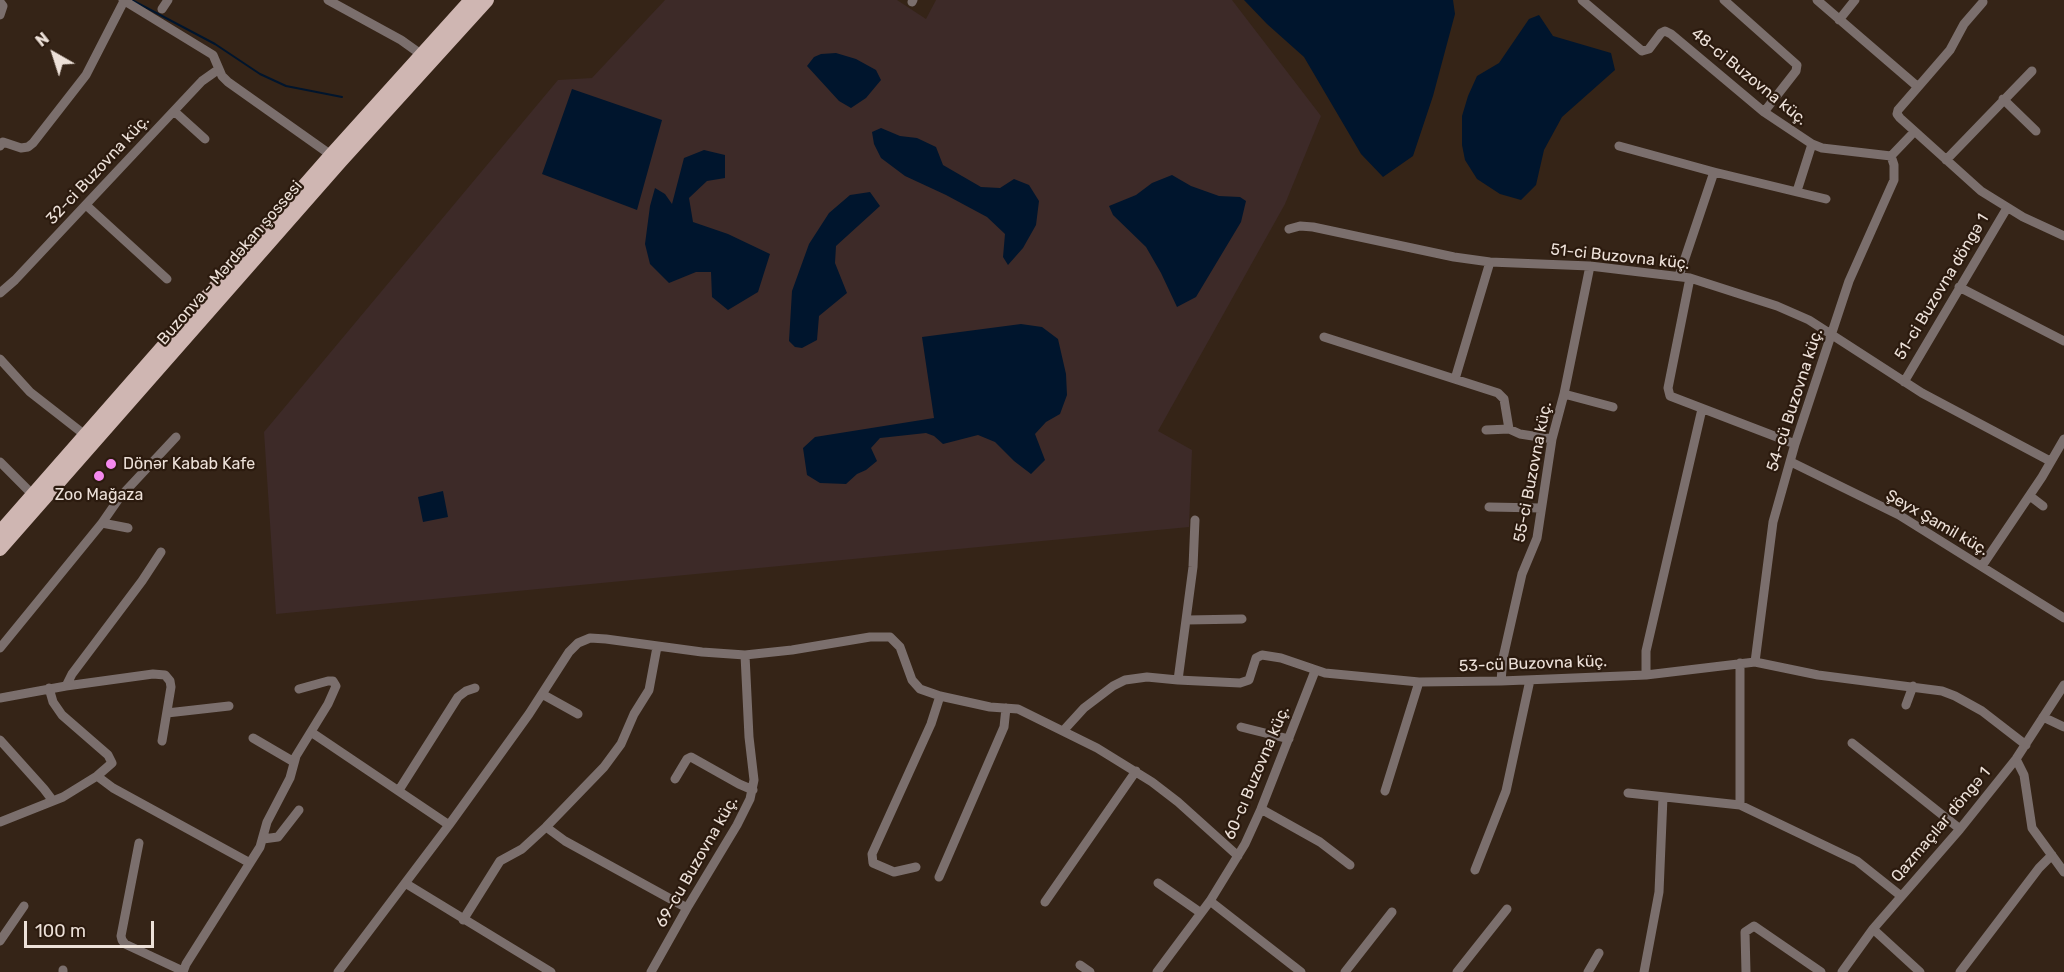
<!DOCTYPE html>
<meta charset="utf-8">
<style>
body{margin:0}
#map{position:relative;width:2064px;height:972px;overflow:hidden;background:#352417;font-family:Rubik,sans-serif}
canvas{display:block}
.north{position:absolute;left:24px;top:24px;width:60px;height:60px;-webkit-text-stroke:4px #2b1a0e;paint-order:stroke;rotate:321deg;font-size:16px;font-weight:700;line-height:24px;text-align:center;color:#ede1d9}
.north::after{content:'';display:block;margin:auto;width:21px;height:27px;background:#ede1d9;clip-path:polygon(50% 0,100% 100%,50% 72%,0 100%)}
.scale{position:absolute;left:24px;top:921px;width:130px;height:27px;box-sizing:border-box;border:3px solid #ede1d9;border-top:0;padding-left:8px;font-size:18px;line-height:21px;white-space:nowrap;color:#ede1d9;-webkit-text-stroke:4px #2b1a0e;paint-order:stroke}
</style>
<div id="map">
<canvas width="2064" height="972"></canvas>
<div class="north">N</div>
<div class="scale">100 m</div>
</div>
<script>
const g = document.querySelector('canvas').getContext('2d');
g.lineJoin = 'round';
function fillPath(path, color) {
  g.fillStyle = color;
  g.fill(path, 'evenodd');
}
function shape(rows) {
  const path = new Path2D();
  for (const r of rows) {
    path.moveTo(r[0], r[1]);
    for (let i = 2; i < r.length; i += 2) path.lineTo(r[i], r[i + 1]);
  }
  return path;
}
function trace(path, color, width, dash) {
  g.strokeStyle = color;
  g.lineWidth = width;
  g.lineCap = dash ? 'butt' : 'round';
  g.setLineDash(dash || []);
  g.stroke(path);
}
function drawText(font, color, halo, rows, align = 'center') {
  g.font = font + ' Rubik,sans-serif';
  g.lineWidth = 4.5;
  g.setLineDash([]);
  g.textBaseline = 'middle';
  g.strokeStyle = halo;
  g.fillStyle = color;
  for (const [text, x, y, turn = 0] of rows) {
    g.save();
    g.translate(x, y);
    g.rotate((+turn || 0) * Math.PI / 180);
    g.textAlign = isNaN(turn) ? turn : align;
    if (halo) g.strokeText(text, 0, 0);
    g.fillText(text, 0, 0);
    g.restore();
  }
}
const industrial = shape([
 [665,0,897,0,926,19,936,0,1232,0,1321,116,1285,204,1158,431,1192,450,1189,527,276,614,264,432,558,80,592,78]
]);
const water = shape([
 [1244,0,1453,0,1455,14,1433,96,1413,156,1383,177,1361,154,1304,57,1267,24],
 [1539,15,1553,36,1611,53,1615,70,1562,117,1544,150,1536,185,1521,200,1500,194,1477,179,1465,160,1462,145,1462,116,1468,96,1477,76,1499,63,1529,19],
 [836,53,856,59,876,70,881,80,866,98,851,108,839,101,807,66,814,57,821,54],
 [572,89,662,120,637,210,542,174],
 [881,128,900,136,917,138,936,147,943,165,981,187,1000,188,1014,179,1029,185,1039,201,1036,225,1023,248,1008,265,1003,257,1005,234,987,217,946,195,905,176,881,158,874,144,872,132],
 [704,150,725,155,725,178,707,181,689,198,693,222,728,234,770,254,758,292,728,310,712,297,711,272,696,272,669,283,650,264,645,244,650,206,655,188,665,194,672,204,684,158],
 [1172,175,1191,186,1219,196,1240,197,1246,201,1241,222,1196,297,1177,307,1161,273,1146,247,1113,215,1109,206,1136,195,1152,183],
 [870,192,880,206,836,246,835,263,847,293,819,316,817,340,802,348,795,347,789,341,792,291,809,244,829,213,850,195],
 [1021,324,1042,327,1058,339,1066,374,1067,395,1060,414,1046,422,1035,434,1045,460,1031,474,1014,461,995,442,978,435,943,444,934,436,926,433,880,438,871,448,877,461,866,470,857,474,846,484,820,483,807,475,803,448,815,437,934,418,922,337],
 [443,491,448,517,423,522,418,497]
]);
const stream = shape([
 [132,0,215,44,260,74,286,86,342,97]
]);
const street = shape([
 [123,0,213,55,222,76,228,82,331,155],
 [328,0,401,40,422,55],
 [1582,0,1642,51,1649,49,1661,33,1665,31,1671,34,1764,112,1812,144,1822,148,1891,156,1914,132],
 [1724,0,1797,65,1796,71,1764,112],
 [1817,0,1918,87,1898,110,1897,114,1900,118,1981,191,2023,217,2064,236],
 [0,2,3,6,0,15],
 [912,2,913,0],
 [162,9,168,0],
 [1839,20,1855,0],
 [1918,87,1950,50,1964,24,1983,2],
 [2003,99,2036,131],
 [174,111,205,139],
 [0,146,3,142,21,148,28,147,33,143,86,75,124,1],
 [1619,146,1714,172,1826,199],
 [1946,160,2032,71],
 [1797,191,1812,144],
 [86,205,167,279],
 [1289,229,1300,226,1313,227,1454,257,1490,262,1590,266,1690,278,1777,306,1809,320,1922,393,2050,461],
 [1679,276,1714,172],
 [1690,278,1668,388,1670,396,1795,444],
 [1959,287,2064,341],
 [0,293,15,280,202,81,219,69],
 [1324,337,1498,393,1504,399,1509,429,1520,434,1552,439],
 [0,359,30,392,85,435],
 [1455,379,1490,262],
 [1904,382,2007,208],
 [1564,394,1613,407],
 [1486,430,1509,429],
 [0,462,33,495],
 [1791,462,1899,515,2064,618],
 [2030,496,2043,506],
 [1489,507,1541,508],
 [102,523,128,528],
 [1982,566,2042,477,2064,439],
 [1187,620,1242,619],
 [0,648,102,523,120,497,176,437],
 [1755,662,1773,522,1795,444,1849,281,1894,180,1894,165,1891,156],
 [1740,663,1740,805],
 [1646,675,1646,651,1702,409],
 [1178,680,1193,567,1195,520],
 [1501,681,1503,658,1522,574,1537,538,1552,439,1564,394,1590,266],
 [66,686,72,674,142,581,161,552],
 [542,694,578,714],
 [0,698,66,686,153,674,165,675,170,681,171,687,162,741],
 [1906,705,1913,686],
 [167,713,229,706],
 [2043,717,2064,727],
 [1241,727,1289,739],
 [1063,731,1084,708,1113,686,1125,680,1147,677,1178,680,1240,683,1249,680,1256,658,1262,655,1281,658,1325,673,1419,682,1501,681,1646,675,1755,662,1818,675,1942,691,1955,696,1982,711,2026,745],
 [311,732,449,825],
 [253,738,294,762],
 [0,740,44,789,53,801],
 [1852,743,1960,829],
 [2016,759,2024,775,2032,828,2064,872],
 [97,776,113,788,250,863],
 [675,779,687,759,691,757,739,784,753,790],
 [399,790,458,697,466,691,475,688],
 [1385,791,1419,682],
 [1628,793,1740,805,1857,861,1901,896],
 [1261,809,1320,842,1350,865],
 [0,822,63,797,97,776,112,763,108,755,62,715,53,702,49,688],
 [546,827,565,841,687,908],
 [263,839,278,837,299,810],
 [139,843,121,936,122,940,125,944,183,971],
 [916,867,894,872,873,863,872,854,931,724,940,696],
 [1475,870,1506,791,1530,680],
 [939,877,1004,727,1006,708],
 [405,883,551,972],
 [1158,883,1201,913],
 [1210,901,1301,972],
 [1045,902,1136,771],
 [463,920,500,861,522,849,546,827,604,767,621,744,634,714,649,690,657,647],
 [0,941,24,906],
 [1080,965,1090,972],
 [63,972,63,970],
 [183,972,186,964,260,847,267,822,290,778,296,756,328,704,336,686,333,681,328,681,299,689],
 [338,972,449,825,529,714,569,652,578,643,590,638,606,639,702,652,745,655,792,650,870,637,890,637,900,647,912,680,920,689,940,696,990,707,1018,709,1097,748,1152,782,1178,802,1238,856],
 [651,972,687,908,737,825,750,799,754,780,749,737,745,655],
 [1157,972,1210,901,1245,844,1261,809,1315,671],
 [1345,972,1392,912],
 [1457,972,1507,909],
 [1588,972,1599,953],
 [1644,972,1659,892,1663,797],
 [1746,972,1745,932,1754,926,1821,972],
 [1842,972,1873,929],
 [1920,972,1873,929,1960,829,2016,759,2064,685],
 [1960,972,2039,868,2052,855]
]);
const primary = shape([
 [0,532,331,155,471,0],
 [0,549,340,162,487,0]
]);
const markers = [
 [111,464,6,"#f589ee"],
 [99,476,6,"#f589ee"]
];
const streetNames = [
 ["48-ci Buzovna küç.",1749,77,39],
 ["32-ci Buzovna küç.",98,170,-47],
 ["51-ci Buzovna küç.",1620,257,6],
 ["Buzonva - Mərdəkan şossesi",230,263,-49],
 ["51-ci Buzovna döngə 1",1942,287,-59],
 ["54-cü Buzovna küç.",1795,400,-72],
 ["55-ci Buzovna küç.",1533,472,-79],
 ["Şeyx Şamil küç.",1937,523,30],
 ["53-cü Buzovna küç.",1533,664,-2],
 ["60-cı Buzovna küç.",1257,773,-67],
 ["Qazmaçılar döngə 1",1941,825,-50],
 ["69-cu Buzovna küç.",697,862,-60]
];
const poiNames = [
 ["Dönər Kabab Kafe",123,464],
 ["Zoo Mağaza",99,495,"center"]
];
fillPath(industrial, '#3d2a28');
fillPath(water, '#00152d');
trace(stream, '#00152d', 2);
trace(street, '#7b6f6d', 9);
trace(primary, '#cfb6b2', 14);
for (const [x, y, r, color] of markers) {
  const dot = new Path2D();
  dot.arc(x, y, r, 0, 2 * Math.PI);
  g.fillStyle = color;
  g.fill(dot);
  trace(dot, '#2b1a0e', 2);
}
drawText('16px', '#ede1d9', '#2b1a0e', streetNames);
drawText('16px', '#ede1d9', '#2b1a0e', poiNames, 'left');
</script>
